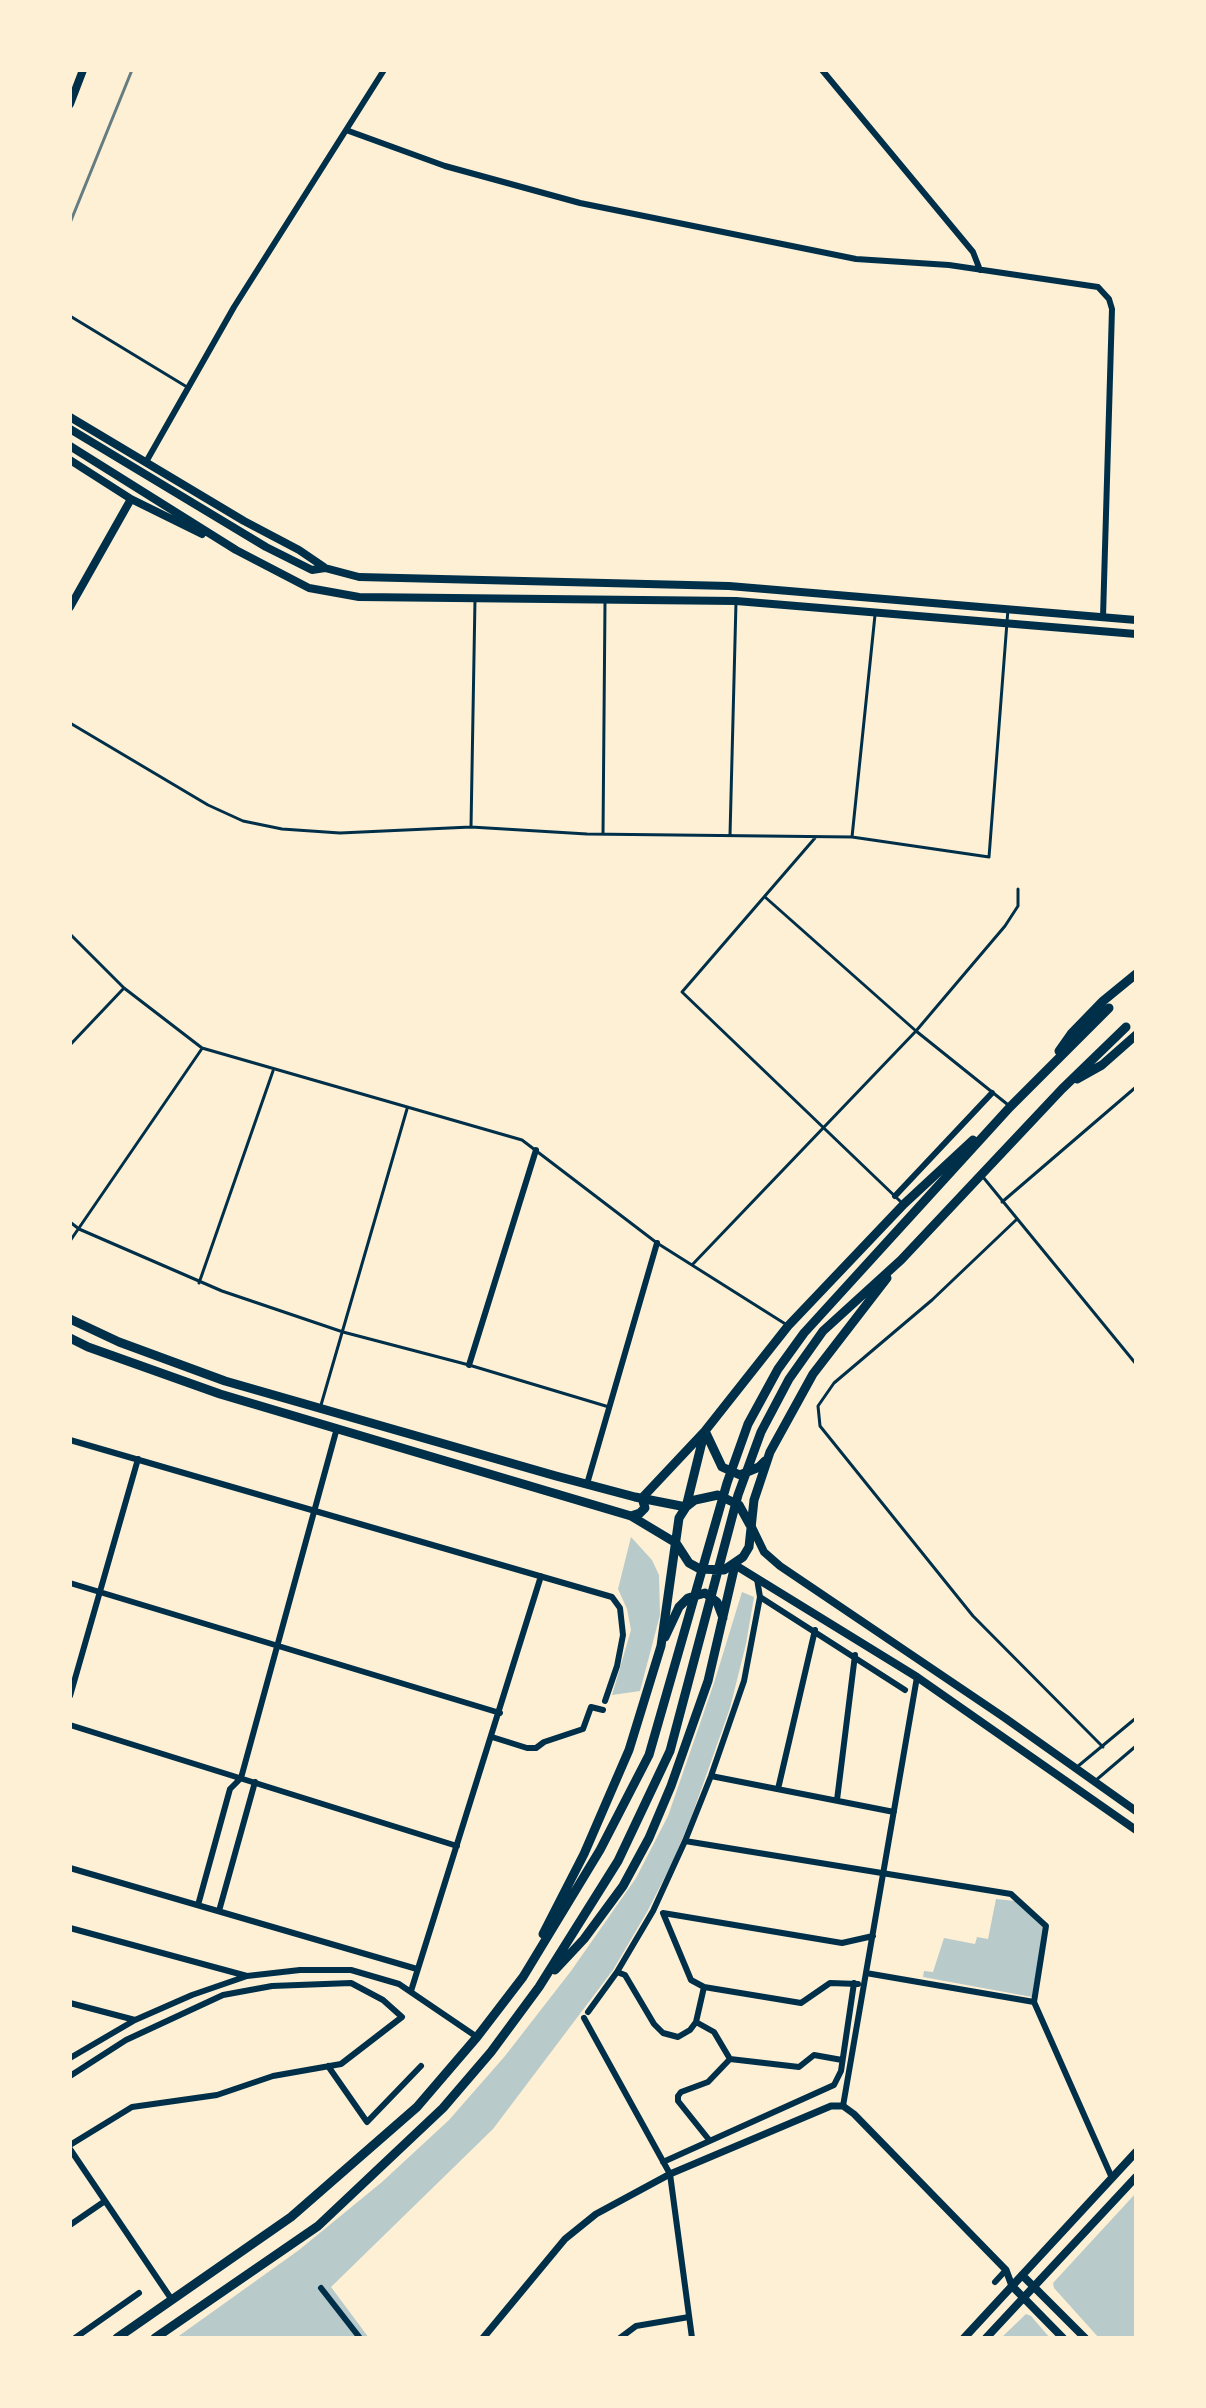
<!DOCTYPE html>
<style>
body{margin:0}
#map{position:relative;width:1206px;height:2408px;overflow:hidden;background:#fdf0d5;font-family:Arial,sans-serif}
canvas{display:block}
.frame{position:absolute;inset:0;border:72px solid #fdf0d5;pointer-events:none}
</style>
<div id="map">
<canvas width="1206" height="2408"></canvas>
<div class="frame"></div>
</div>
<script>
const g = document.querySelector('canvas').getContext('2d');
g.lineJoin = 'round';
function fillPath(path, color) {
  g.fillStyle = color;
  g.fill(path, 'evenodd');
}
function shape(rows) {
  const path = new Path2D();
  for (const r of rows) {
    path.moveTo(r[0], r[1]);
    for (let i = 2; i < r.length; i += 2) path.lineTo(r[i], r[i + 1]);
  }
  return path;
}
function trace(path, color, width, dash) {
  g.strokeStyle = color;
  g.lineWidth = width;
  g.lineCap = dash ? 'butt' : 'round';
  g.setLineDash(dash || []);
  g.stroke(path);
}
const green = shape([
 [631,1537,652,1560,659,1575,660,1615,640,1691,612,1695,631,1630,627,1609,618,1589],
 [742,1592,754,1597,746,1644,730,1708,691,1818,672,1863,647,1912,613,1970,493,2129,331,2287,369,2338,176,2338,299,2250,382,2182,449,2120,505,2056,571,1971,636,1878,668,1816,714,1683],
 [996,1899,1015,1901,1044,1928,1032,1997,923,1977,924,1971,933,1972,944,1938,975,1944,977,1937,988,1939],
 [1136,2193,1136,2338,1099,2338,1054,2288,1053,2283],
 [1026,2314,1031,2316,1050,2338,1001,2338]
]);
const service = shape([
 [70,316,187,387],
 [70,723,208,805,243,821,282,829,340,833,471,827,587,834,852,837,989,857,1008,609],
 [471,827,475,599],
 [603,834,605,602],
 [730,835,736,602],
 [852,837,875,615],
 [815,838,682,992,901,1202],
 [765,897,916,1031,1007,1104],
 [70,934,124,988,202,1048,522,1140,657,1243,787,1325],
 [70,1045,124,988],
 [983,1177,1136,1364],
 [1002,1202,1136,1087],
 [1016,1220,932,1300,834,1383,818,1406,820,1426,973,1616,1103,1747],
 [70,1222,79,1229,222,1291,343,1332,469,1365,609,1407],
 [70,1241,201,1050],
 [692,1265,916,1031,1005,926,1018,906,1018,889],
 [199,1283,273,1071],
 [321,1405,407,1109],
 [1077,1767,1136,1718],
 [1095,1781,1136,1746]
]);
const minor = shape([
 [822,70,973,252,980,270],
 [346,130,445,166,580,203,856,259,949,265,1098,287,1109,299,1112,309,1103,617],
 [146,462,234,307,384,70],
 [895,1196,992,1093],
 [469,1365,536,1150],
 [70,1440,612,1597,620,1608,623,1635,617,1666,605,1701],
 [587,1484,657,1243],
 [70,1583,500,1713],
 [760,1597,905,1690],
 [70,1696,138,1459],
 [70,1725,457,1846],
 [492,1737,527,1748,536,1748,544,1742,583,1729,591,1707,603,1710],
 [711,1776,894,1812],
 [778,1789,815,1630],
 [837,1800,855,1655],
 [685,1841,1011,1894,1046,1926,1034,2002,1112,2178],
 [70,1868,417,1969],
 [198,1905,230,1789,241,1778,337,1428],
 [219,1911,255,1782],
 [663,1913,691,1980,704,1987,801,2003,830,1983,858,1984],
 [663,1913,842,1943,873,1936],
 [70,1928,247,1976],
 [617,1972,625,1975,654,2024,663,2033,678,2037,690,2030,696,2022],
 [866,1973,1034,2002],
 [704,1987,696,2022,714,2032,730,2059,799,2067,814,2055,842,2060],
 [411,1991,541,1576],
 [70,2003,135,2020],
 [588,2012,617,1972,653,1911,685,1841,711,1776,744,1681,760,1597,757,1579],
 [584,2018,670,2174,692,2338],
 [70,2058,135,2020,192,1995,247,1976,300,1970,351,1970,399,1984,477,2037],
 [328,2066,367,2122,421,2066],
 [70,2076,126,2040,223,1995,272,1986,351,1983,383,2000,402,2017,341,2064,273,2076,217,2095,132,2107,70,2145],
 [843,2106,917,1677],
 [710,2141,678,2101,678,2096,681,2092,708,2082,730,2059],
 [70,2149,172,2300],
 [663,2162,834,2085,841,2071,854,1983],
 [70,2225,105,2201],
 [995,2282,1006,2270],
 [321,2288,360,2338],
 [75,2338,139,2293],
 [620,2338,636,2326,689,2317]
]);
const tertiary = shape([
 [483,2338,565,2239,596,2214,670,2174,831,2106,843,2106,854,2114,1006,2270,1012,2286]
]);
const secondary = shape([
 [70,104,83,70],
 [70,417,244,521,299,550,324,567],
 [70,429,266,547,312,570,325,568,359,577,729,586,1136,620],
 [70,446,236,550,309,588,359,597,736,601,1136,634],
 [70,460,131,499,202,534],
 [70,607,131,499],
 [751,1525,764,1552,780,1566,1005,1718,1136,1811],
 [735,1565,917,1677,1136,1830],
 [1022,2275,1085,2338],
 [1012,2286,1063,2338],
 [964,2338,1136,2152],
 [986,2338,1136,2177]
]);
const primary = shape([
 [1059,1051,1071,1034,1103,1001,1136,974],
 [1077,1079,1102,1065,1136,1035],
 [70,1319,119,1342,225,1381,556,1476,635,1497,686,1507],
 [70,1338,88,1347,220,1394,631,1516,676,1543],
 [705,1431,722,1467,740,1475,759,1467,765,1461],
 [642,1498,705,1431,788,1326,904,1204,973,1140],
 [686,1507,704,1434],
 [631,1516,640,1513,645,1508,642,1498],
 [676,1543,689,1563,700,1569,724,1570,743,1557,749,1547,754,1500,770,1452,813,1374,887,1278],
 [665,1637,679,1607,688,1598,705,1593,717,1602,723,1618],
 [543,1934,584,1854,629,1750,661,1646,679,1518,686,1507,695,1500,718,1495,739,1505,750,1525],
 [555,1970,584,1939,623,1886,649,1838,671,1786,708,1681,735,1565],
 [117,2338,291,2217,417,2107,477,2037,523,1977,600,1850,649,1755,727,1483,748,1424,778,1369,804,1333,1010,1107,1109,1008],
 [155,2338,318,2226,443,2108,491,2052,539,1987,618,1861,670,1751,738,1495,761,1432,789,1379,823,1331,901,1260,1062,1089,1126,1027]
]);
const rail = shape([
 [70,223,132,70]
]);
fillPath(green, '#b9caca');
trace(service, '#003049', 3);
trace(minor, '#003049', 6);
trace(tertiary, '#003049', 7);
trace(secondary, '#003049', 8);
trace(primary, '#003049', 9);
trace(rail, '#657d81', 3);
</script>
